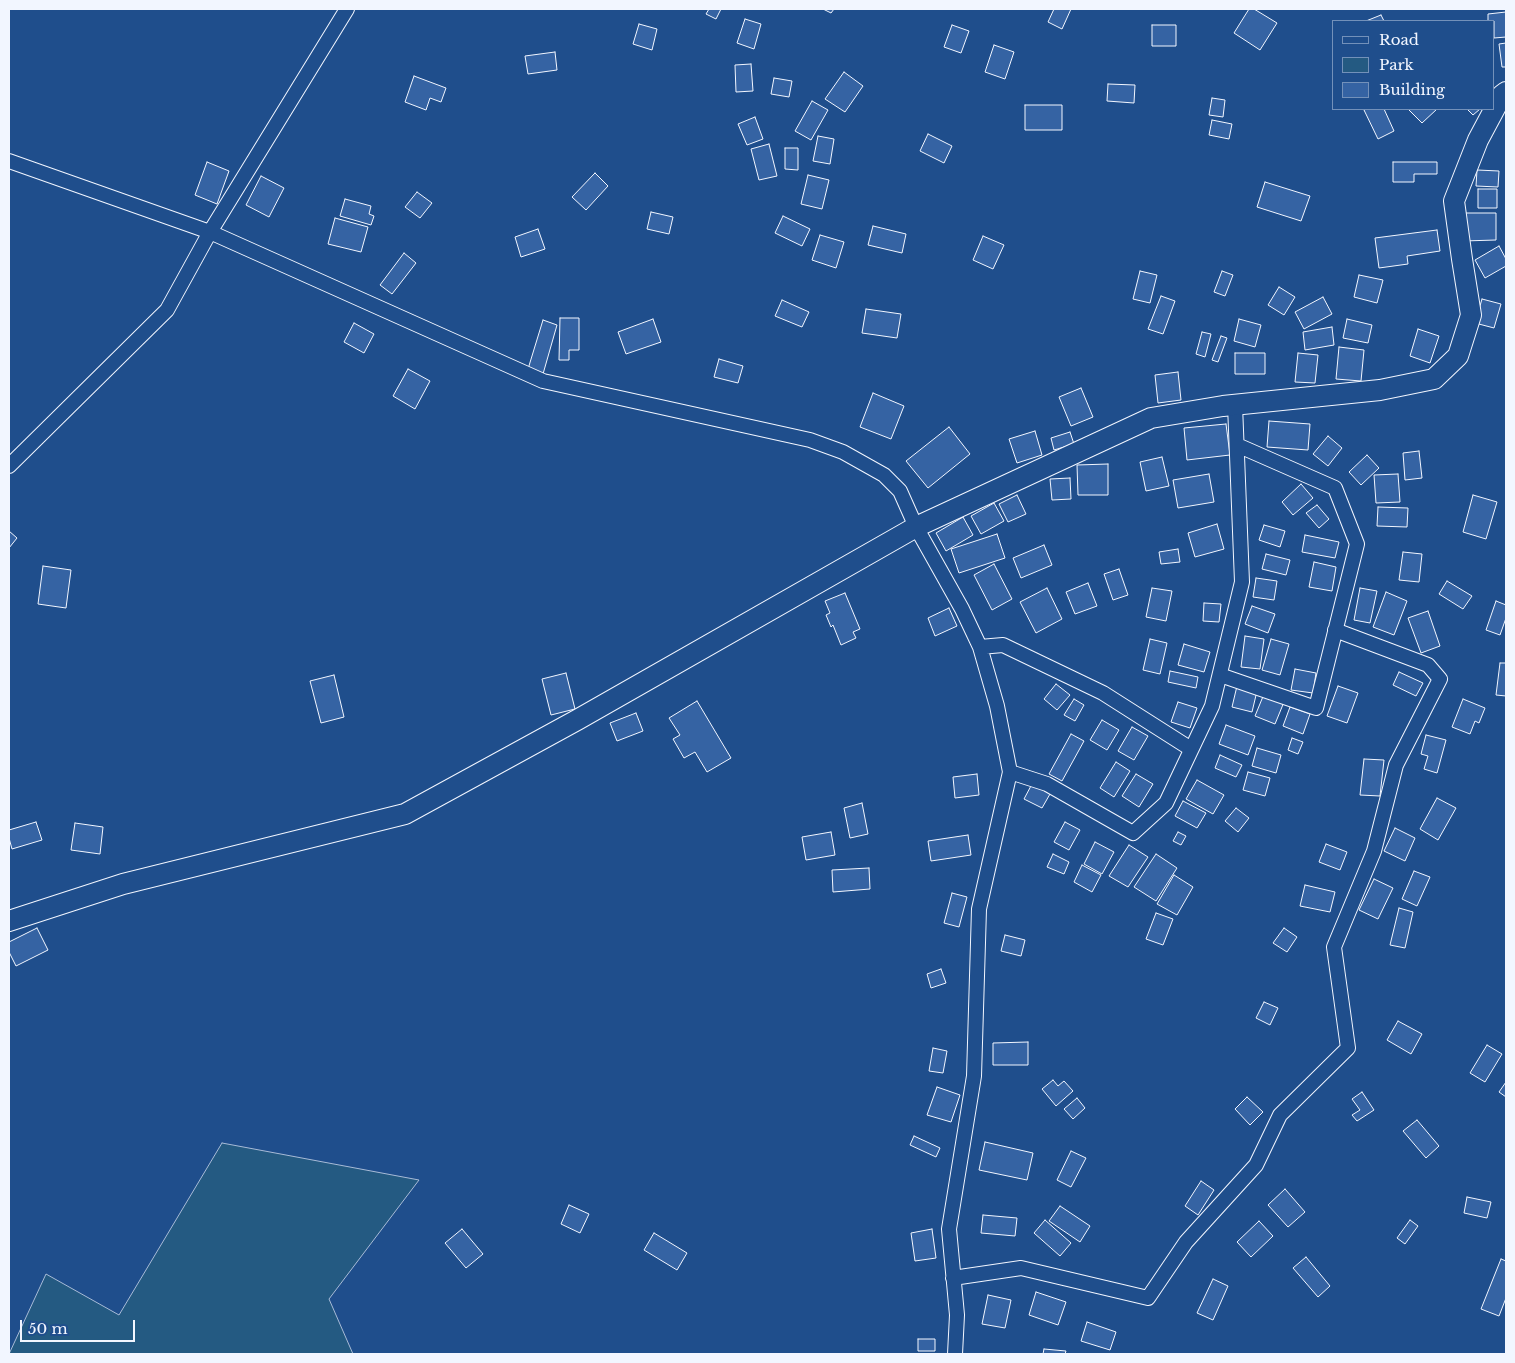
<!DOCTYPE html>
<style>
body{margin:0}
#map{position:relative;width:1515px;height:1363px;overflow:hidden;background:#1f4e8c;font-family:"Libre Baskerville",serif}
canvas{display:block}
.frame{position:absolute;inset:0;border:10px solid #f2f6ff;pointer-events:none}
.legend{position:absolute;left:1332px;top:20px;width:162px;height:90px;box-sizing:border-box;background:#1f4e8c;border:1px solid #7391ba;margin:0;padding:6px 9px;list-style:none;font-size:15px;color:#f2f6ff}
.legend li{display:flex;align-items:center;gap:10px;height:25px}
.legend b{width:25px;border:1px solid #7391ba}
.scale{position:absolute;left:20px;top:1320px;width:115px;height:22px;box-sizing:border-box;border:2px solid #f2f6ff;border-top:0;padding-left:6px;font-size:15px;line-height:18px;white-space:nowrap;color:#f2f6ff;-webkit-text-stroke:4px #1f4e8c;paint-order:stroke}
</style>
<div id="map">
<canvas width="1515" height="1363"></canvas>
<div class="frame"></div>
<ul class="legend">
<li><b style="height:6px;background:#1f4e8c"></b>Road</li>
<li><b style="height:14px;background:#245a82"></b>Park</li>
<li><b style="height:14px;background:#3563a3"></b>Building</li>
</ul>
<div class="scale">50 m</div>
</div>
<script>
const g = document.querySelector('canvas').getContext('2d');
g.lineJoin = 'round';
function fillPath(path, color) {
  g.fillStyle = color;
  g.fill(path, 'evenodd');
}
function shape(rows) {
  const path = new Path2D();
  for (const r of rows) {
    path.moveTo(r[0], r[1]);
    for (let i = 2; i < r.length; i += 2) path.lineTo(r[i], r[i + 1]);
  }
  return path;
}
function trace(path, color, width, dash) {
  g.strokeStyle = color;
  g.lineWidth = width;
  g.lineCap = dash ? 'butt' : 'round';
  g.setLineDash(dash || []);
  g.stroke(path);
}
const green = shape([
 [222,1143,419,1180,329,1299,353,1354,9,1354,46,1274,119,1315,222,1143]
]);
const building = shape([
 [709,9,721,9,716,19,706,14,709,9],
 [823,9,834,9,831,13,823,9],
 [1054,9,1071,9,1062,29,1048,22,1054,9],
 [1249,9,1254,9,1277,23,1260,50,1234,33,1249,9],
 [1506,12,1506,37,1494,38,1494,21,1488,21,1488,14,1506,12],
 [1381,15,1384,21,1366,21,1381,15],
 [745,19,761,24,754,49,737,43,745,19],
 [639,24,657,29,652,50,633,44,639,24],
 [952,25,969,31,961,53,944,47,952,25],
 [1152,25,1176,25,1176,46,1152,46,1152,25],
 [1506,43,1506,67,1502,67,1499,44,1506,43],
 [994,45,1014,52,1005,79,985,72,994,45],
 [555,52,557,70,528,74,525,56,555,52],
 [751,64,753,91,736,92,735,65,751,64],
 [844,72,863,86,845,112,825,99,844,72],
 [414,76,446,88,441,102,430,98,426,110,405,102,414,76],
 [774,78,792,81,789,97,771,94,774,78],
 [1108,84,1135,85,1134,103,1107,101,1108,84],
 [1212,98,1225,100,1223,117,1209,115,1212,98],
 [812,101,828,110,811,140,795,131,812,101],
 [1025,105,1062,105,1062,130,1025,130,1025,105],
 [1366,109,1384,109,1394,131,1378,139,1364,110,1366,109],
 [1408,109,1437,109,1422,123,1408,109],
 [1467,109,1480,109,1473,115,1467,109],
 [755,117,763,139,747,145,738,124,755,117],
 [1212,120,1232,124,1229,139,1209,135,1212,120],
 [928,134,952,146,944,163,920,151,928,134],
 [818,136,834,139,830,164,813,161,818,136],
 [769,144,777,176,759,180,751,149,769,144],
 [785,148,798,148,798,170,785,169,785,148],
 [207,162,229,171,217,204,195,195,207,162],
 [1393,162,1437,162,1437,174,1414,174,1414,182,1393,182,1393,162],
 [1477,170,1499,171,1498,187,1476,186,1477,170],
 [595,173,608,186,586,210,572,197,595,173],
 [808,175,829,180,822,209,801,204,808,175],
 [261,176,284,188,269,217,246,205,261,176],
 [1265,182,1310,196,1301,221,1257,207,1265,182],
 [1478,189,1497,189,1497,208,1478,208,1478,189],
 [417,192,432,203,420,218,405,207,417,192],
 [345,199,371,206,369,214,374,216,371,225,340,216,345,199],
 [651,212,673,217,669,234,647,229,651,212],
 [1463,213,1496,213,1496,240,1463,241,1463,213],
 [783,216,810,229,802,246,775,233,783,216],
 [335,218,368,227,361,252,328,244,335,218],
 [873,226,906,234,902,253,868,245,873,226],
 [538,229,545,249,521,257,515,237,538,229],
 [1437,230,1440,251,1407,256,1408,264,1379,268,1375,238,1437,230],
 [820,235,844,242,836,268,812,260,820,235],
 [983,236,1004,245,993,269,973,260,983,236],
 [1499,246,1506,259,1506,266,1485,278,1475,260,1499,246],
 [404,253,416,263,392,294,380,285,404,253],
 [1140,271,1157,275,1150,303,1133,299,1140,271],
 [1222,271,1233,275,1225,296,1214,292,1222,271],
 [1359,275,1383,280,1377,303,1354,297,1359,275],
 [1279,287,1295,297,1284,315,1268,305,1279,287],
 [1161,296,1175,301,1163,334,1148,329,1161,296],
 [1323,297,1332,314,1304,329,1295,312,1323,297],
 [1482,299,1501,304,1494,328,1475,323,1482,299],
 [782,300,809,312,802,327,775,316,782,300],
 [866,309,901,314,897,338,862,333,866,309],
 [560,318,579,318,579,350,569,350,569,360,559,360,560,318],
 [653,319,661,342,626,354,618,332,653,319],
 [1239,319,1261,325,1255,347,1234,341,1239,319],
 [1347,319,1372,325,1368,343,1343,338,1347,319],
 [543,320,557,325,543,374,528,369,543,320],
 [354,323,374,334,364,353,344,342,354,323],
 [1332,327,1334,345,1305,350,1303,332,1332,327],
 [1418,329,1439,336,1430,363,1410,356,1418,329],
 [1202,332,1211,334,1205,357,1196,354,1202,332],
 [1221,336,1227,338,1218,362,1212,360,1221,336],
 [1339,347,1364,350,1361,381,1336,379,1339,347],
 [1235,353,1265,353,1265,374,1235,374,1235,353],
 [1298,353,1318,355,1315,383,1295,382,1298,353],
 [719,359,743,366,738,383,714,377,719,359],
 [408,369,430,381,415,409,393,396,408,369],
 [1178,372,1181,400,1158,403,1155,375,1178,372],
 [1081,388,1093,417,1071,426,1059,397,1081,388],
 [873,393,904,406,891,439,860,427,873,393],
 [1269,421,1310,424,1308,450,1267,447,1269,421],
 [1226,424,1230,455,1187,460,1184,428,1226,424],
 [949,427,970,454,928,488,906,461,949,427],
 [1035,431,1042,455,1017,463,1009,439,1035,431],
 [1070,432,1074,444,1054,450,1051,438,1070,432],
 [1328,436,1342,448,1328,466,1313,454,1328,436],
 [1419,451,1422,478,1405,480,1403,453,1419,451],
 [1367,455,1379,468,1361,485,1349,472,1367,455],
 [1162,457,1169,486,1146,491,1140,462,1162,457],
 [1108,464,1108,495,1078,495,1077,465,1108,464],
 [1209,474,1214,502,1178,508,1173,480,1209,474],
 [1398,474,1400,502,1376,503,1374,475,1398,474],
 [1070,478,1071,499,1052,500,1050,479,1070,478],
 [1301,484,1313,498,1293,515,1282,502,1301,484],
 [1017,495,1026,514,1008,522,999,504,1017,495],
 [1473,495,1497,502,1486,539,1463,532,1473,495],
 [994,503,1004,521,981,534,971,516,994,503],
 [1317,505,1329,519,1319,528,1306,513,1317,505],
 [1378,507,1408,508,1407,527,1377,526,1378,507],
 [963,517,973,535,946,551,936,533,963,517],
 [1217,524,1224,549,1195,557,1188,533,1217,524],
 [1264,525,1285,531,1280,547,1259,540,1264,525],
 [9,531,17,538,9,548,9,531],
 [997,534,1005,558,959,573,951,549,997,534],
 [1305,535,1339,542,1335,558,1302,552,1305,535],
 [1044,545,1052,565,1021,578,1013,558,1044,545],
 [1178,549,1180,562,1161,564,1159,552,1178,549],
 [1403,552,1422,554,1419,582,1399,580,1403,552],
 [1266,554,1290,560,1286,575,1262,569,1266,554],
 [1314,562,1336,567,1332,591,1309,587,1314,562],
 [994,564,1012,599,992,610,974,575,994,564],
 [43,566,71,570,66,608,38,604,43,566],
 [1119,569,1128,595,1113,600,1104,574,1119,569],
 [1256,578,1277,581,1274,600,1253,597,1256,578],
 [1447,581,1472,596,1463,609,1439,594,1447,581],
 [1088,583,1097,606,1075,614,1066,592,1088,583],
 [1047,588,1062,619,1036,633,1020,602,1047,588],
 [1152,588,1172,591,1166,621,1146,617,1152,588],
 [1360,588,1377,591,1370,623,1354,620,1360,588],
 [1386,592,1407,601,1394,635,1373,627,1386,592],
 [845,593,860,629,853,632,856,638,841,645,833,625,831,627,826,615,830,613,825,601,845,593],
 [1496,601,1506,605,1506,618,1500,635,1486,630,1496,601],
 [1204,603,1221,604,1219,622,1203,621,1204,603],
 [1252,606,1275,614,1268,633,1245,624,1252,606],
 [949,608,957,626,935,636,928,618,949,608],
 [1428,611,1440,646,1421,653,1408,618,1428,611],
 [1245,636,1264,639,1260,669,1241,667,1245,636],
 [1150,639,1167,643,1160,674,1143,670,1150,639],
 [1271,639,1289,644,1280,675,1262,670,1271,639],
 [1184,644,1210,652,1204,672,1178,665,1184,644],
 [1500,663,1506,663,1506,696,1496,695,1500,663],
 [1295,669,1316,673,1313,693,1291,690,1295,669],
 [1170,671,1198,677,1196,688,1168,682,1170,671],
 [1399,672,1423,683,1416,696,1393,685,1399,672],
 [566,673,575,709,551,715,542,679,566,673],
 [334,675,344,717,321,723,310,681,334,675],
 [1056,684,1070,695,1057,710,1044,699,1056,684],
 [1237,686,1257,691,1252,712,1232,707,1237,686],
 [1338,686,1358,693,1347,723,1327,716,1338,686],
 [1264,694,1284,702,1275,724,1255,716,1264,694],
 [1074,699,1084,705,1075,721,1064,715,1074,699],
 [1463,699,1485,708,1479,723,1475,721,1470,734,1452,727,1463,699],
 [697,701,731,758,707,772,695,752,684,758,673,739,680,735,669,718,697,701],
 [1178,702,1197,708,1190,728,1171,722,1178,702],
 [1290,707,1310,714,1303,734,1283,726,1290,707],
 [636,713,643,731,617,741,610,723,636,713],
 [1102,720,1119,730,1107,750,1090,740,1102,720],
 [1226,725,1255,736,1248,755,1219,744,1226,725],
 [1132,727,1148,736,1134,760,1118,751,1132,727],
 [1071,734,1084,741,1062,781,1049,774,1071,734],
 [1426,735,1446,740,1437,773,1424,769,1428,756,1421,754,1426,735],
 [1292,738,1303,742,1298,754,1288,750,1292,738],
 [1257,748,1281,755,1276,773,1252,766,1257,748],
 [1220,755,1242,765,1236,777,1215,768,1220,755],
 [1364,759,1384,760,1380,796,1360,795,1364,759],
 [1116,762,1130,771,1114,797,1100,788,1116,762],
 [1248,772,1270,778,1265,796,1243,790,1248,772],
 [977,774,979,795,955,798,953,777,977,774],
 [1136,774,1153,784,1139,807,1122,796,1136,774],
 [1197,780,1224,795,1213,814,1186,799,1197,780],
 [1032,784,1050,794,1042,808,1024,799,1032,784],
 [1437,798,1456,808,1438,840,1420,829,1437,798],
 [1183,801,1206,813,1197,828,1175,816,1183,801],
 [862,803,868,834,850,838,844,808,862,803],
 [1236,808,1249,818,1238,832,1225,821,1236,808],
 [36,822,42,840,12,849,9,838,9,830,36,822],
 [1065,822,1080,830,1069,850,1054,842,1065,822],
 [75,823,103,827,100,854,71,850,75,823],
 [1395,828,1415,838,1405,861,1384,851,1395,828],
 [831,832,835,855,806,860,802,837,831,832],
 [1178,832,1186,836,1181,845,1173,841,1178,832],
 [968,835,971,855,931,861,928,841,968,835],
 [1095,842,1114,852,1102,874,1084,864,1095,842],
 [1326,844,1347,852,1340,870,1319,862,1326,844],
 [1129,845,1148,857,1128,887,1109,876,1129,845],
 [1053,854,1069,862,1064,874,1047,867,1053,854],
 [1156,854,1177,868,1156,901,1134,887,1156,854],
 [1082,865,1101,875,1092,892,1074,882,1082,865],
 [869,868,870,889,833,892,832,870,869,868],
 [1414,871,1430,877,1417,906,1402,899,1414,871],
 [1174,875,1193,887,1177,915,1157,904,1174,875],
 [1374,879,1393,888,1378,919,1359,910,1374,879],
 [1305,885,1335,892,1330,912,1300,906,1305,885],
 [952,893,967,897,959,927,944,923,952,893],
 [1399,908,1413,912,1405,948,1390,945,1399,908],
 [1156,913,1173,919,1163,945,1146,939,1156,913],
 [37,928,48,950,16,966,9,952,9,942,37,928],
 [1284,928,1297,937,1287,952,1273,943,1284,928],
 [1005,935,1025,940,1021,956,1001,951,1005,935],
 [941,969,946,983,931,988,927,974,941,969],
 [1264,1002,1278,1008,1270,1025,1256,1018,1264,1002],
 [1398,1021,1422,1034,1411,1054,1387,1040,1398,1021],
 [1028,1042,1028,1065,993,1065,993,1043,1028,1042],
 [1487,1045,1502,1054,1485,1082,1470,1073,1487,1045],
 [933,1048,947,1051,943,1073,929,1071,933,1048],
 [1053,1080,1058,1086,1064,1081,1073,1091,1056,1106,1042,1089,1053,1080],
 [1506,1082,1506,1097,1499,1092,1506,1082],
 [937,1087,960,1095,951,1122,927,1115,937,1087],
 [1362,1092,1374,1110,1357,1121,1352,1115,1360,1110,1352,1099,1362,1092],
 [1247,1097,1263,1112,1250,1125,1235,1109,1247,1097],
 [1077,1098,1085,1108,1073,1119,1064,1109,1077,1098],
 [1417,1120,1439,1146,1426,1158,1403,1131,1417,1120],
 [914,1136,940,1148,936,1157,910,1145,914,1136],
 [985,1142,1033,1153,1027,1180,979,1170,985,1142],
 [1071,1151,1086,1158,1071,1187,1057,1180,1071,1151],
 [1201,1181,1214,1190,1198,1215,1185,1206,1201,1181],
 [1285,1189,1305,1212,1288,1227,1268,1205,1285,1189],
 [1467,1197,1491,1202,1487,1218,1464,1213,1467,1197],
 [569,1205,589,1214,580,1233,561,1224,569,1205],
 [1060,1206,1090,1226,1080,1242,1049,1221,1060,1206],
 [983,1215,1017,1218,1015,1236,981,1233,983,1215],
 [1045,1220,1071,1243,1060,1256,1034,1233,1045,1220],
 [1410,1220,1418,1226,1405,1244,1397,1238,1410,1220],
 [1259,1221,1273,1236,1251,1257,1237,1242,1259,1221],
 [462,1229,483,1254,466,1268,445,1243,462,1229],
 [932,1229,936,1258,915,1261,911,1233,932,1229],
 [654,1233,687,1253,677,1270,644,1250,654,1233],
 [1306,1257,1330,1286,1318,1297,1293,1268,1306,1257],
 [1501,1259,1506,1261,1506,1298,1499,1316,1481,1309,1501,1259],
 [1213,1279,1228,1286,1213,1320,1197,1313,1213,1279],
 [1036,1292,1066,1302,1058,1325,1029,1315,1036,1292],
 [988,1295,1011,1300,1005,1328,982,1324,988,1295],
 [1087,1322,1116,1332,1110,1350,1081,1341,1087,1322],
 [918,1339,935,1339,935,1351,918,1351,918,1339],
 [1044,1349,1066,1351,1065,1354,1043,1354,1044,1349]
]);
const street = shape([
 [9,161,210,232,543,381,810,440,843,452,884,475,900,491,916,527,962,609,980,647,997,706,1010,772,979,909,974,1076,949,1229,957,1315,955,1354],
 [9,466,167,310,210,232,347,9],
 [980,647,1003,645,1103,693,1191,749],
 [1220,675,1316,708,1357,544,1335,488,1237,445],
 [1010,772,1047,784,1133,833,1166,803,1212,706,1242,582,1235,405],
 [953,1278,1021,1268,1148,1298,1186,1242,1256,1165,1280,1115,1348,1048,1334,947,1374,851,1396,765,1440,679,1428,665,1335,630]
]);
const secondary = shape([
 [9,921,123,884,405,814,577,720,916,527,1151,418,1223,406,1380,390,1434,379,1458,356,1471,315,1462,259,1454,201,1478,140,1502,95,1506,92]
]);
fillPath(green, '#245a82');
trace(green, '#a8bbd7', 1);
fillPath(building, '#3563a3');
trace(building, '#f2f6ff', 1);
trace(street, '#f2f6ff', 16);
trace(secondary, '#f2f6ff', 22);
trace(street, '#1f4e8c', 14);
trace(secondary, '#1f4e8c', 20);
</script>
